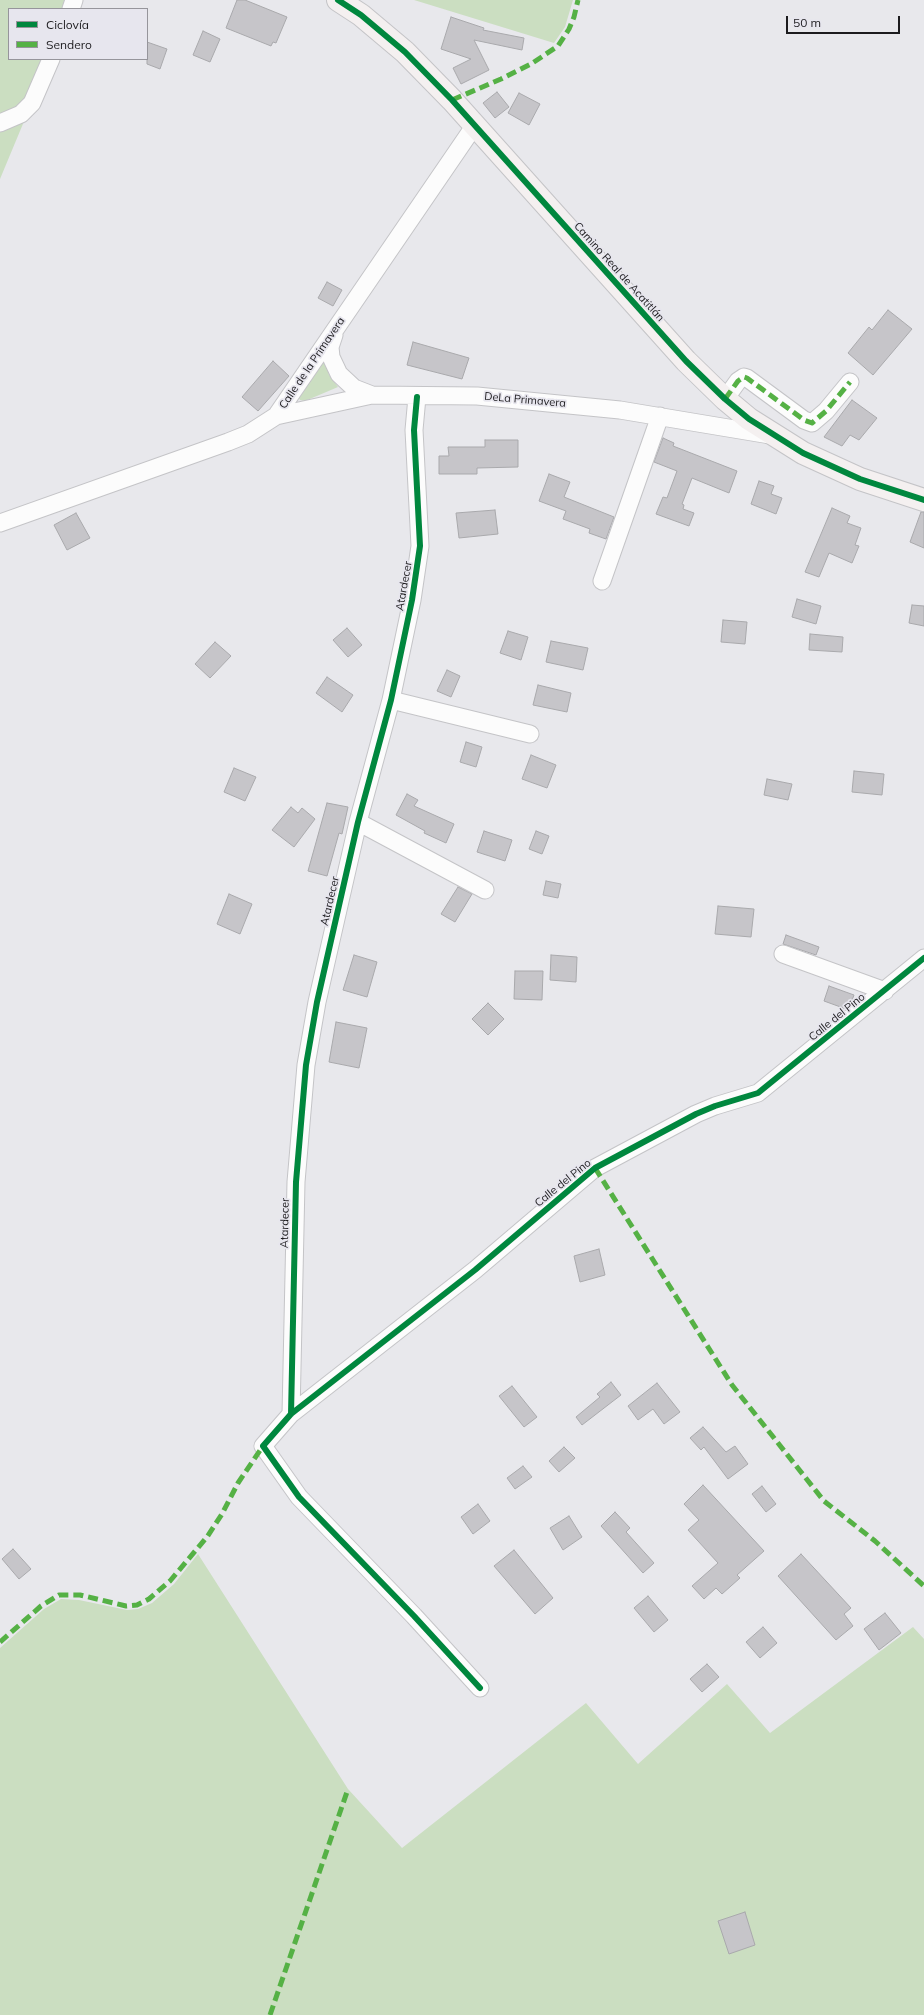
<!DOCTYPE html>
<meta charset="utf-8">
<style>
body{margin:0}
#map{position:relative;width:924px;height:2015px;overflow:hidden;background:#e8e8ec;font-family:Mulish,sans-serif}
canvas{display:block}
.legend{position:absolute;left:8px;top:8px;width:140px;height:52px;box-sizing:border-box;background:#e7e6ee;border:1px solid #96959b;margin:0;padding:5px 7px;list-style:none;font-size:12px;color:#1c1b1e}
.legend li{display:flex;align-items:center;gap:8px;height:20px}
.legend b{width:20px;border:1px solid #96959b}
.scale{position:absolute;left:786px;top:16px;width:114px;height:18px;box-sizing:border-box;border:2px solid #1c1b1e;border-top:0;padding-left:5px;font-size:12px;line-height:14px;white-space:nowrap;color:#1c1b1e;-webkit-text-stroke:3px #e7e6ee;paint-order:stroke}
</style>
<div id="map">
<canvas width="924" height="2015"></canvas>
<ul class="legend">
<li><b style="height:5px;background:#00873e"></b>Ciclovía</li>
<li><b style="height:5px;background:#55b145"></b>Sendero</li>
</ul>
<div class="scale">50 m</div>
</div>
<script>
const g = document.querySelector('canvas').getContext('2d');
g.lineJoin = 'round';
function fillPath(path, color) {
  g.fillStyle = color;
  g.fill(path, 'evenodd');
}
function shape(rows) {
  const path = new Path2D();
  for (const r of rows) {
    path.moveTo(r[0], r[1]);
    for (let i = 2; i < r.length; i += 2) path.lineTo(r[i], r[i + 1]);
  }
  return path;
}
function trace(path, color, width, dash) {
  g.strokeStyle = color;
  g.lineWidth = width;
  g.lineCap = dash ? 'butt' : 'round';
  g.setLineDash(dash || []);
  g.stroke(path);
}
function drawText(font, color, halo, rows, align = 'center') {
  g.font = font + ' Mulish,sans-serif';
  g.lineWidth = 3.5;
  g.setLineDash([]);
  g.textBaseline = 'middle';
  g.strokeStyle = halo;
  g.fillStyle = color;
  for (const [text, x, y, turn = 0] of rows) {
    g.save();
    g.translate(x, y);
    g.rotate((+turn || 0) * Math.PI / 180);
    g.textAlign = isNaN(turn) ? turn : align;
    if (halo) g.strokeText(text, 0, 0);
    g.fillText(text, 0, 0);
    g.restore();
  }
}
const green = shape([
 [0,0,75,0,71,9,9,9,9,59,50,59,0,179],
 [414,0,573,0,565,27,554,43],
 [325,356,329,375,338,387,305,401,300,400,298,397],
 [198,1554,348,1789,402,1848,586,1703,638,1764,727,1684,770,1733,913,1627,924,1639,924,2015,0,2015,0,1648,44,1609,61,1599,79,1600,127,1610,138,1609,152,1603,174,1584]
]);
const building = shape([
 [237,0,245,0,287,17,276,43,273,42,271,46,226,28,237,0],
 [451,17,484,28,483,30,524,38,522,50,474,40,489,70,461,84,453,68,471,59,441,49,451,17],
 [203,31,220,39,210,62,193,55,203,31],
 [147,42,167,49,160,69,147,64,147,42],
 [497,92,509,107,495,118,483,103,497,92],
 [519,93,540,104,529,125,508,113,519,93],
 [327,282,342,290,333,306,318,298,327,282],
 [888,310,912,329,873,375,848,353,869,327,872,330,888,310],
 [413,342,469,358,462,379,407,365,413,342],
 [273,361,289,376,258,411,242,397,273,361],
 [852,400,877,418,859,440,850,435,842,446,824,437,852,400],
 [663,438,674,443,673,446,737,471,729,493,692,478,682,504,684,505,683,509,694,513,689,526,656,514,663,497,667,498,677,471,654,462,663,438],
 [485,440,518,440,518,467,477,468,477,474,439,474,439,456,449,456,448,447,485,447,485,440],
 [549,474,570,482,564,497,614,517,606,539,589,533,590,529,563,519,566,511,539,501,549,474],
 [759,481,774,486,771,494,782,498,776,514,751,504,759,481],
 [832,508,850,516,847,523,861,528,855,545,859,546,852,563,829,553,819,577,805,572,832,508],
 [495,510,498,534,459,538,456,513,495,510],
 [921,512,924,512,924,548,910,542,921,512],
 [76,513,90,538,67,550,54,525,76,513],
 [797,599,821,606,816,624,792,617,797,599],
 [912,605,924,606,924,626,909,623,912,605],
 [723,620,747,622,745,644,721,642,723,620],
 [347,628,362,645,348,657,333,640,347,628],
 [508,631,528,637,521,660,500,653,508,631],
 [810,634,843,637,842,652,809,650,810,634],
 [551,641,588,648,583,670,546,662,551,641],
 [215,642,231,656,210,678,195,664,215,642],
 [447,670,460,676,451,697,437,691,447,670],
 [327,677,353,695,342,712,316,693,327,677],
 [538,685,571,693,567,712,533,705,538,685],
 [466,742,482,747,476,767,460,762,466,742],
 [531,755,556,765,547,788,522,779,531,755],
 [234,768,256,777,245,801,224,792,234,768],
 [854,771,884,774,882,795,852,792,854,771],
 [767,779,792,784,788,800,764,795,767,779],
 [407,794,418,800,414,806,454,824,446,843,424,833,425,831,396,815,407,794],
 [327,803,348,807,342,834,339,833,327,876,308,871,327,803],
 [291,807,298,813,302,808,315,819,294,847,272,830,291,807],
 [484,831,512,840,505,861,477,852,484,831],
 [536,831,549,836,542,854,529,849,536,831],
 [546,881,561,884,558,898,543,895,546,881],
 [458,887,472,894,455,922,441,914,458,887],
 [229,894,252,904,240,934,217,924,229,894],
 [718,906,754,909,751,937,715,934,718,906],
 [786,935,819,947,816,955,783,944,786,935],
 [354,955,377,962,367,997,343,990,354,955],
 [551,955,577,957,576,982,550,980,551,955],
 [515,971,543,971,542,1000,514,999,515,971],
 [829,986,854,995,850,1006,846,1009,824,1001,829,986],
 [488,1003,504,1019,488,1035,472,1019,488,1003],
 [336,1022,367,1028,359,1068,329,1062,336,1022],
 [599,1249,605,1275,580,1282,574,1256,599,1249],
 [611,1382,621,1395,582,1425,576,1417,600,1397,597,1394,611,1382],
 [657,1383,680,1412,664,1424,653,1409,638,1420,628,1406,657,1383],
 [512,1386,537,1417,524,1427,499,1396,512,1386],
 [703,1427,726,1452,735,1446,748,1464,728,1479,704,1447,701,1450,690,1438,703,1427],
 [564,1447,575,1458,559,1472,549,1461,564,1447],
 [523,1466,532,1477,515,1489,507,1478,523,1466],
 [703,1485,764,1551,737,1575,740,1578,722,1594,716,1588,704,1599,692,1586,718,1563,688,1530,699,1520,684,1504,703,1485],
 [762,1486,776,1504,766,1512,752,1494,762,1486],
 [478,1504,490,1521,473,1534,461,1517,478,1504],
 [615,1512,630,1528,626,1532,654,1563,643,1573,601,1526,615,1512],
 [569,1516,582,1537,563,1550,550,1528,569,1516],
 [13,1549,31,1569,19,1579,2,1559,13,1549],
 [514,1550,553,1598,535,1614,494,1566,514,1550],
 [801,1554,851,1608,844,1614,853,1626,836,1640,778,1576,801,1554],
 [648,1596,668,1620,654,1632,634,1608,648,1596],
 [885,1613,901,1633,879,1650,864,1629,885,1613],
 [763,1627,777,1643,760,1658,746,1642,763,1627],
 [707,1664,719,1677,702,1692,690,1679,707,1664],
 [745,1912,755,1945,729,1954,718,1921,745,1912]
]);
const street = shape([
 [71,9,74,0],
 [0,123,21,114,32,103,51,59],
 [334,335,330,347,331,357,339,374,354,388,372,395],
 [725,399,738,381,744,377,747,378,804,420,812,423,826,411,850,382],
 [276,416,372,395,477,396,620,410,770,435],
 [0,523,228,442,248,434,276,416,475,125],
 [602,581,660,416],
 [391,700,530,734],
 [358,822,485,890],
 [783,954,885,991],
 [291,1414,296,1182,306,1065,317,1002,358,822,391,700,412,600,420,546,414,430,417,397],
 [480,1688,414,1616,299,1497,263,1446,291,1414,475,1270,595,1168,696,1114,715,1106,758,1093,924,958]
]);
const secondary = shape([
 [338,0,361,15,405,52,452,100,686,361,725,399,749,419,803,453,860,479,924,500]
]);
const quiet = shape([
 [452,100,501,79,531,64,558,46,569,29,574,17,578,0],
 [725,399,738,381,744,377,747,378,804,420,812,423,826,411,850,382],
 [595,1168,732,1385,824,1501,875,1541,924,1586],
 [0,1642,41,1606,59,1595,80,1595,126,1606,137,1605,149,1599,170,1581,207,1537,222,1514,238,1483,263,1446],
 [270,2015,348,1789]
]);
const cycleway = shape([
 [338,0,361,15,405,52,452,100,686,361,725,399,749,419,803,453,860,479,924,500],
 [291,1414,296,1182,306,1065,317,1002,358,822,391,700,412,600,420,546,414,430,417,397],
 [480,1688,414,1616,299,1497,263,1446,291,1414,475,1270,595,1168,696,1114,715,1106,758,1093,924,958]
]);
const streetNames = [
 ["Camino Real de Acatitlán",619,272,48],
 ["Calle de la Primavera",312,363,-56],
 ["DeLa Primavera",525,400,5],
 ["Atardecer",404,586,-80],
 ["Atardecer",330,901,-77],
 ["Calle del Pino",837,1017,-39],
 ["Calle del Pino",563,1183,-39],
 ["Atardecer",285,1223,-89]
];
fillPath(green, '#cbdec1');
fillPath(building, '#c6c5c9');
trace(building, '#a9a9ac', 1);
trace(street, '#c4c4c7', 19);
trace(secondary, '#c4c4c7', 24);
trace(street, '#fcfcfc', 17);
trace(secondary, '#f4f0f0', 22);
trace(quiet, '#55b145', 5, [10, 5]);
trace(cycleway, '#00873e', 6);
drawText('11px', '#1c1b1e', '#e7e6ee', streetNames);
</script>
